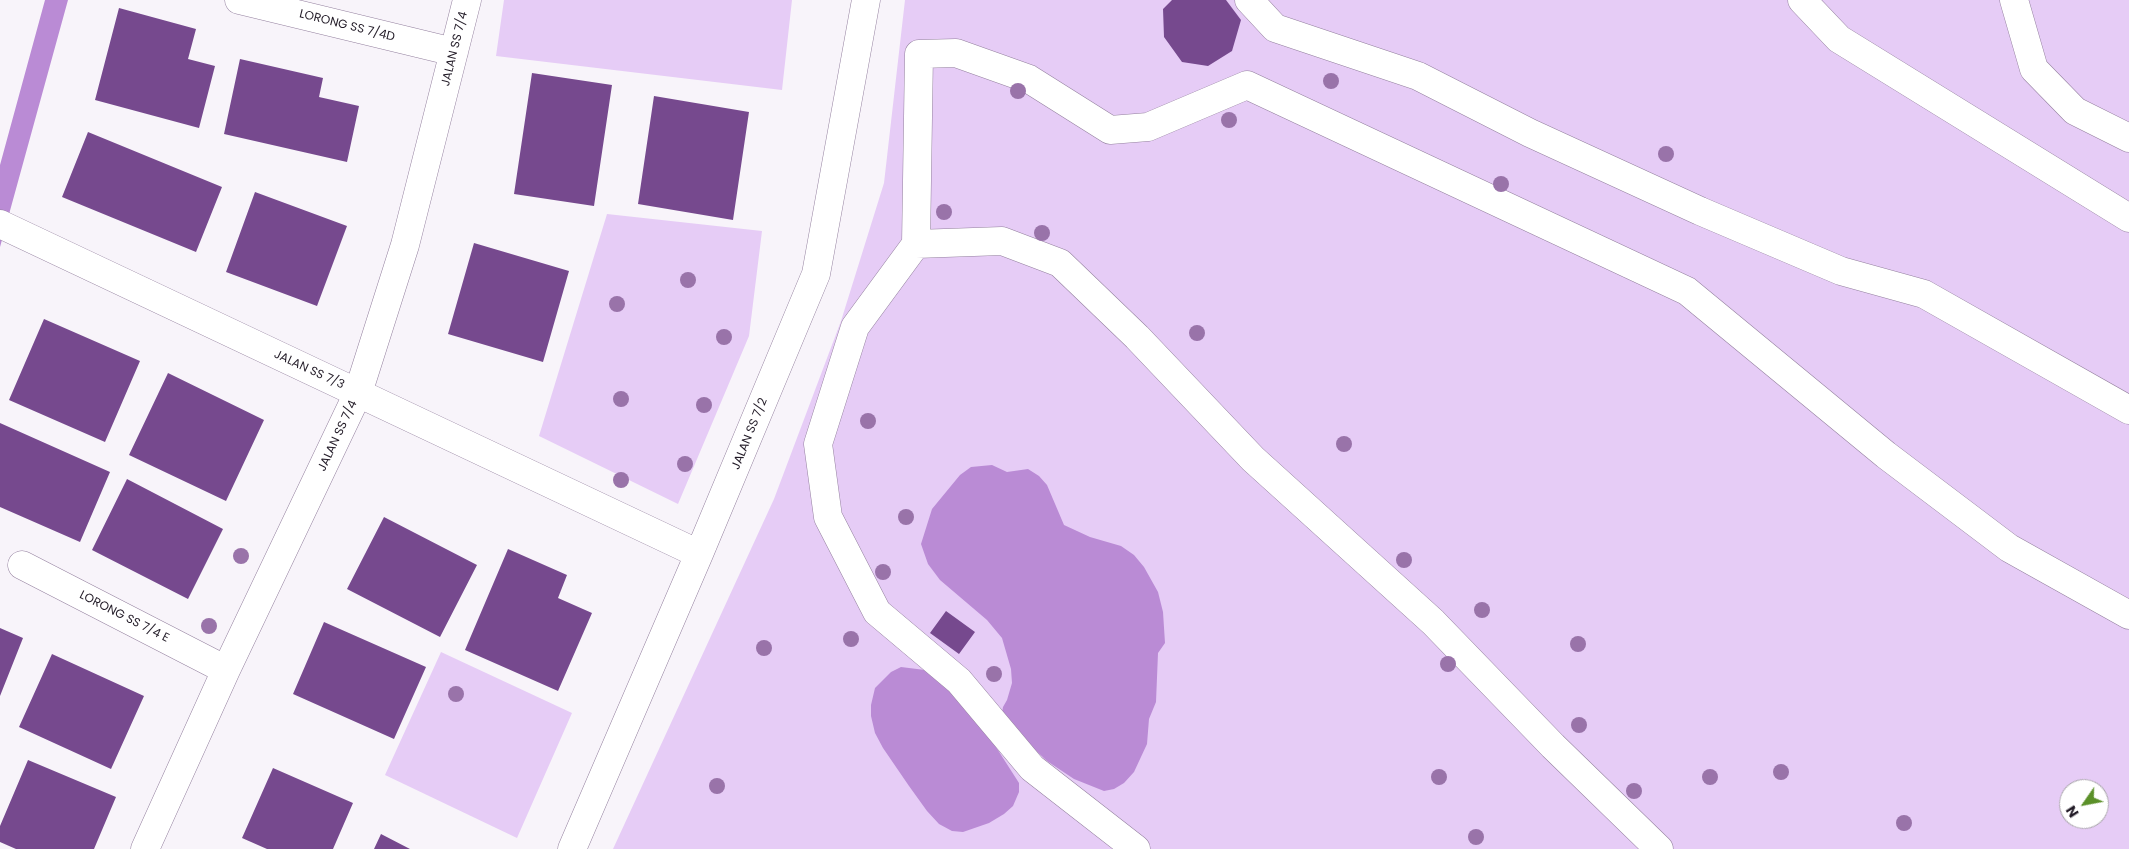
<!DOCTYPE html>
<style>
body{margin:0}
#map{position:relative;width:2129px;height:849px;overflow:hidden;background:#f8f4fa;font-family:Poppins,sans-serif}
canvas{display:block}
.north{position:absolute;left:2059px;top:779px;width:50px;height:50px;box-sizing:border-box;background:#fff;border:1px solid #a7a4a9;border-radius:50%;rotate:237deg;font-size:14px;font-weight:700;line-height:20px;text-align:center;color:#221b27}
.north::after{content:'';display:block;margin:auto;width:18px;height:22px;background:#5b9029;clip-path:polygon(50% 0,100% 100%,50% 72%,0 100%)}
</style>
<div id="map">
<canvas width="2129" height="849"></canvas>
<div class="north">N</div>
</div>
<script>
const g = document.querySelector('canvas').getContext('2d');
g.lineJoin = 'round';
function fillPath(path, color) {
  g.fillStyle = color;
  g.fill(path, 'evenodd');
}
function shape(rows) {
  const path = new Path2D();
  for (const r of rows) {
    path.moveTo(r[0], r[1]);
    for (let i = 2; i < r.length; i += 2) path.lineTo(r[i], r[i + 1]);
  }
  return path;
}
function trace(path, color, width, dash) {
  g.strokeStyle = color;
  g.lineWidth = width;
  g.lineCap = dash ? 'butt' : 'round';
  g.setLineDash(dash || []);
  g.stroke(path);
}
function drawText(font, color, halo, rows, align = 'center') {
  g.font = font + ' Poppins,sans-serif';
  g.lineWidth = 5;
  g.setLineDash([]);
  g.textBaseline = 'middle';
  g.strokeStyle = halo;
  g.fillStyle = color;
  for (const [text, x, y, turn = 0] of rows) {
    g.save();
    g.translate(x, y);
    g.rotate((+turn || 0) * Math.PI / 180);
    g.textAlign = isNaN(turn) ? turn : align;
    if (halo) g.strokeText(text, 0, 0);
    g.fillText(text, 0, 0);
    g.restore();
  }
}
const green = shape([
 [504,0,792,0,782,90,496,56],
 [905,0,2129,0,2129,849,613,849,774,499,841,321,884,183],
 [2069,789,2099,789,2099,819,2069,819],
 [607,214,762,231,749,336,678,504,539,436],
 [441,652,572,713,517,838,385,775]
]);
const water = shape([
 [45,0,68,0,0,247,0,165],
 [992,465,1007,472,1028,469,1039,476,1047,485,1064,525,1090,537,1121,546,1134,555,1144,567,1158,592,1163,612,1165,643,1158,653,1156,702,1149,719,1147,744,1134,772,1124,783,1114,789,1104,791,1074,779,1047,761,1001,718,1003,707,1007,700,1012,683,1011,669,1002,638,987,620,940,580,928,564,921,544,932,509,960,475,971,467],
 [901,667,925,670,941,678,987,733,1019,783,1019,792,1013,806,1004,814,989,823,963,832,952,831,939,824,927,811,909,786,883,748,875,733,871,716,871,705,875,688,891,672]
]);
const building = shape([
 [1172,0,1226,0,1241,20,1232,51,1208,66,1182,62,1164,37,1163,9],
 [119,8,196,29,188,59,215,66,199,128,95,100],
 [240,59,323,78,319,97,359,106,347,162,224,134],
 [532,73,612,85,594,206,514,194],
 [654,96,749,112,733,220,638,204],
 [88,132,222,187,196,252,62,197],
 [255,192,347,226,317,306,226,272],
 [474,243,569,271,543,362,448,334],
 [44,319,140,361,105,442,9,400],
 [168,373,264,420,226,501,129,455],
 [0,423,110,472,80,542,0,507],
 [127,479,223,529,188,599,92,550],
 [384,517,477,565,440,637,347,589],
 [508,549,567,575,558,598,592,613,558,691,465,650],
 [946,611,975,632,959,654,930,633],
 [324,622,426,667,394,739,293,694],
 [0,628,23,638,0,696],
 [52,654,144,696,111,769,19,727],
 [28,760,116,797,94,849,16,849,0,842,0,826],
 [273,768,353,803,333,849,267,849,242,838],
 [381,834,410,849,374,849]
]);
const minor = shape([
 [239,0,454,52],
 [1249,0,1275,28,1418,76,1530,133,1700,211,1841,271,1924,294,2129,410],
 [1802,0,1839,39,2129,218],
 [2014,0,2034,69,2075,111,2129,138],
 [0,224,699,554],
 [916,244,919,54,956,53,1029,79,1110,130,1148,127,1247,85,1687,291,1886,455,2009,548,2129,615],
 [22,565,226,670],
 [145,849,226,670,358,393,405,245,467,0],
 [572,849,699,554,816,274,866,0],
 [1136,849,1032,768,959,681,877,612,828,517,818,444,855,327,916,244,1002,241,1060,263,1137,337,1253,459,1433,622,1553,746,1659,849]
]);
const trees = [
 [1331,81],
 [1018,91],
 [1229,120],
 [1666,154],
 [1501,184],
 [944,212],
 [1042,233],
 [688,280],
 [617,304],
 [1197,333],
 [724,337],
 [621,399],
 [704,405],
 [868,421],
 [1344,444],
 [685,464],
 [621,480],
 [906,517],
 [241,556],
 [1404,560],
 [883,572],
 [1482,610],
 [209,626],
 [851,639],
 [1578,644],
 [764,648],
 [1448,664],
 [994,674],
 [456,694],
 [1579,725],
 [1781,772],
 [1439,777],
 [1710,777],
 [717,786],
 [1634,791],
 [1904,823],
 [1476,837]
];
const streetNames = [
 ["LORONG SS 7/4D",347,26,14],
 ["JALAN SS 7/4",455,49,-76],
 ["JALAN SS 7/3",309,370,25],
 ["JALAN SS 7/2",750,434,-68],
 ["JALAN SS 7/4",338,436,-65],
 ["LORONG SS 7/4 E",124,617,27]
];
fillPath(green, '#e6ccf6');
fillPath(water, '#ba8bd5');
fillPath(building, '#76498e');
trace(minor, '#94819f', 29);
trace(minor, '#fff', 28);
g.fillStyle = '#9973a9';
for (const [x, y] of trees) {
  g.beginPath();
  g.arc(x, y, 8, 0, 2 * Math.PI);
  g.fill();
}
drawText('12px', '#221b27', '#fff', streetNames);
</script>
